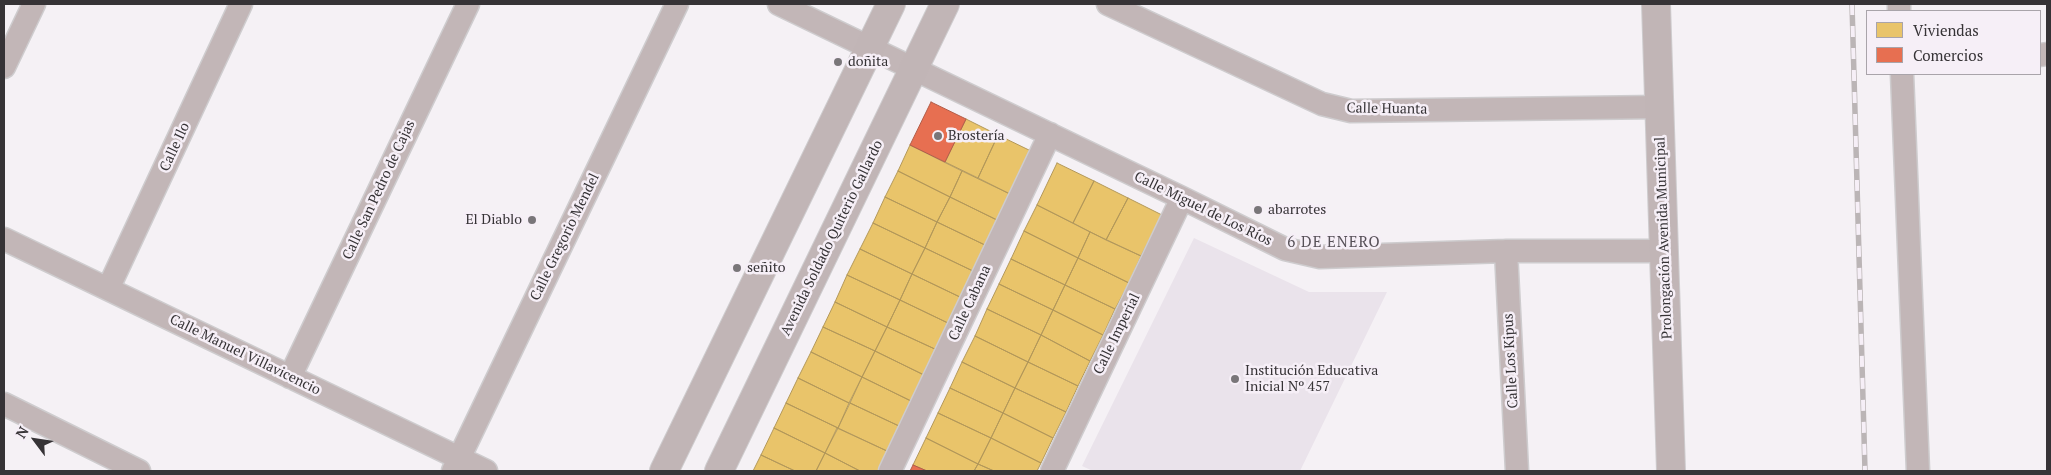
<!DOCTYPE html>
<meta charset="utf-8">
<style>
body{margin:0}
#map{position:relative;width:2051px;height:475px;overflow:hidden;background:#f5f1f5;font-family:"PT Serif",serif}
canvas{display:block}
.frame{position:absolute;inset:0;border:5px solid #363336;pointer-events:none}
.legend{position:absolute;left:1866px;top:10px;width:175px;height:65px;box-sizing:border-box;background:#f6eff7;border:1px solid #a9a4aa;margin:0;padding:6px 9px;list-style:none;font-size:15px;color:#363336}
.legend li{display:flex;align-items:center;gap:10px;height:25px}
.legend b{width:25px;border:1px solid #a9a4aa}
.north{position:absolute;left:10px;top:415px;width:50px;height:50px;-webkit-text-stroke:4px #f6eff7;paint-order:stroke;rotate:301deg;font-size:14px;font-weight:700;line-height:20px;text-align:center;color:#363336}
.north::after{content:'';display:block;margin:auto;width:18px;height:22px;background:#363336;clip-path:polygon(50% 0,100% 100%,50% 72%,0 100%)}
</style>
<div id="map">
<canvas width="2051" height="475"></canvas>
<div class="frame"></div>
<ul class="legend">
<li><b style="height:14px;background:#e9c46a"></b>Viviendas</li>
<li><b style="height:14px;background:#e76f51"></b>Comercios</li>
</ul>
<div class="north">N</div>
</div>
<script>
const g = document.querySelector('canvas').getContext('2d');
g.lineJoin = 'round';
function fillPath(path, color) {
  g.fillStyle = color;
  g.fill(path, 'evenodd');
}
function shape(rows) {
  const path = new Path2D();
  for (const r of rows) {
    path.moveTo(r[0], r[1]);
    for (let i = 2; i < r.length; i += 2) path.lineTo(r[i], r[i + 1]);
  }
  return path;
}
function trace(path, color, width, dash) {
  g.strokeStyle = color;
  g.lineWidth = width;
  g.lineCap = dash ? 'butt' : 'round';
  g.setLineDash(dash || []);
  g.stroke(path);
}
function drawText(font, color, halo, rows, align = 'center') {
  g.font = font + ' "PT Serif",serif';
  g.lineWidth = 5;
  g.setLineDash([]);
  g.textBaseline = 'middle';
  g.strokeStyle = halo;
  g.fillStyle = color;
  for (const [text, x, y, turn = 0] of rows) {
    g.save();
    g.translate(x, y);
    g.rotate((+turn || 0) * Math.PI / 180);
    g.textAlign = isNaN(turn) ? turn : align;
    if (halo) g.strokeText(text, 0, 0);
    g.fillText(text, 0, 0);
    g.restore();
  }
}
const built = shape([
 [1194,238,1309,292,1387,292,1300,471,1093,471,1082,466]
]);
const homes = shape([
 [966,119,998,135,978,178,945,162,966,119],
 [998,135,1033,152,1012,195,978,178,998,135],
 [910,145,962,171,950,197,898,171,910,145],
 [1057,163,1094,181,1073,223,1037,205,1057,163],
 [898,171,950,197,937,222,885,197,898,171],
 [962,171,1012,195,999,221,950,197,962,171],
 [1094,181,1128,198,1106,240,1073,223,1094,181],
 [885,197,937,222,925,248,873,223,885,197],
 [950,197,999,221,987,246,937,222,950,197],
 [1128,198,1162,215,1141,256,1106,240,1128,198],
 [1037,205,1090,232,1078,258,1024,231,1037,205],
 [937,222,987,246,975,272,925,248,937,222],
 [873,223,925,248,912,274,860,249,873,223],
 [1024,231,1078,258,1065,285,1011,259,1024,231],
 [1090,232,1141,256,1129,283,1078,258,1090,232],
 [925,248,975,272,962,298,912,274,925,248],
 [860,249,912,274,900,300,847,275,860,249],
 [1078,258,1129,283,1115,309,1065,285,1078,258],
 [1011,259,1065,285,1053,310,999,284,1011,259],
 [912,274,962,298,950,324,900,300,912,274],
 [847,275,900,300,887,327,835,302,847,275],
 [999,284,1053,310,1041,335,987,309,999,284],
 [1065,285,1115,309,1103,335,1053,310,1065,285],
 [900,300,950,324,937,350,887,327,900,300],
 [835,302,887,327,875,351,823,327,835,302],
 [987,309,1041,335,1028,362,975,336,987,309],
 [1053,310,1103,335,1090,361,1041,335,1053,310],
 [823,327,875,351,862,377,811,352,823,327],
 [887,327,937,350,924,375,875,351,887,327],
 [1041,335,1090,361,1078,386,1028,362,1041,335],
 [975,336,1028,362,1015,388,962,362,975,336],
 [875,351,924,375,911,401,862,377,875,351],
 [811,352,862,377,849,403,798,378,811,352],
 [962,362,1015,388,1003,413,950,388,962,362],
 [1028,362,1078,386,1066,412,1015,388,1028,362],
 [862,377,911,401,899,426,850,403,862,377],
 [798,378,849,403,838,428,786,403,798,378],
 [950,388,1003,413,991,438,938,413,950,388],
 [1015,388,1066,412,1053,438,1003,413,1015,388],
 [786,403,838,428,825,453,774,428,786,403],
 [850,403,899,426,887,451,838,428,850,403],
 [938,413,991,438,978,464,926,438,938,413],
 [1003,413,1053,438,1041,463,991,438,1003,413],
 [774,428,825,453,816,471,795,471,761,455,774,428],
 [837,428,887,451,878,471,860,471,825,453,837,428],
 [926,438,978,464,974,471,927,471,913,465,926,438],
 [991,438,1041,463,1037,471,994,471,978,464,991,438],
 [825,453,860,471,816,471,825,453],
 [761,455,780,464,795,471,753,471,761,455],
 [978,464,994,471,974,471,978,464]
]);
const shops = shape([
 [931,102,966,119,945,162,910,145,931,102],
 [913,465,927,471,910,471,913,465]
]);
const street = shape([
 [779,4,1182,198,1285,249,1320,257,1506,251,1664,251],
 [1108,4,1322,104,1351,111,1659,107],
 [1899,4,1899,11],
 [2040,55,2047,54],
 [4,67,34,4],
 [1902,74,1918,471],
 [4,239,486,471],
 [1506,251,1517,471],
 [108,289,241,4],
 [290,377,468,4],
 [4,404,139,471],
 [453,471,677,4],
 [890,471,1050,134],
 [1052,471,1182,198]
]);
const secondary = shape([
 [1656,4,1671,471],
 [664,471,891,4],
 [719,471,945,4]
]);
const rail = shape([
 [1852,4,1865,471]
]);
const markers = [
 [838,62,5,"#797679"],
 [938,136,5,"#797679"],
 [1258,210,5,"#797679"],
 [532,220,5,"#797679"],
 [737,268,5,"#797679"],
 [1235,379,5,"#797679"]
];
const poiNames = [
 ["doñita",848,62],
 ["Brostería",948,136],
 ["abarrotes",1268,210],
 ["El Diablo",522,220,"right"],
 ["señito",747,268],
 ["Institución Educativa",1245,371],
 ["Inicial Nº 457",1245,387]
];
const streetNames = [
 ["Calle Huanta",1387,109,1],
 ["Calle Ilo",175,147,-65],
 ["Calle San Pedro de Cajas",379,190,-65],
 ["Calle Miguel de Los Ríos",1203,209,26],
 ["Calle Gregorio Mendel",565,237,-64],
 ["Avenida Soldado Quiterio Gallardo",832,238,-64],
 ["Prolongación Avenida Municipal",1664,238,-92],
 ["Calle Cabana",970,303,-65],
 ["Calle Imperial",1117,334,-64],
 ["Calle Manuel Villavicencio",245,355,26],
 ["Calle Los Kipus",1511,361,-93]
];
const neighbourhoodNames = [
 ["6 DE ENERO",1334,243]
];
fillPath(built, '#eae3eb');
fillPath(homes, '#e9c46a');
trace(homes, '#b3985a', 1);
fillPath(shops, '#e76f51');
trace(shops, '#b25d49', 1);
trace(street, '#ceccce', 25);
trace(secondary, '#ceccce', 30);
trace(street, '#c2b6b7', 22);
trace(secondary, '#c1b5b6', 28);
trace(rail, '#bbb5b6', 5.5);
trace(rail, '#f6eff7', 4, [11]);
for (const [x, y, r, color] of markers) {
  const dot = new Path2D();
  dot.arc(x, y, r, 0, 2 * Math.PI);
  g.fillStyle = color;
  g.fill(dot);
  trace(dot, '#f6eff7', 2);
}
drawText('14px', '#363336', '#f6eff7', poiNames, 'left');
drawText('14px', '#363336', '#f6eff7', streetNames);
g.letterSpacing = '1px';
drawText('15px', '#565057', '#f6eff7', neighbourhoodNames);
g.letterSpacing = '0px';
</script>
